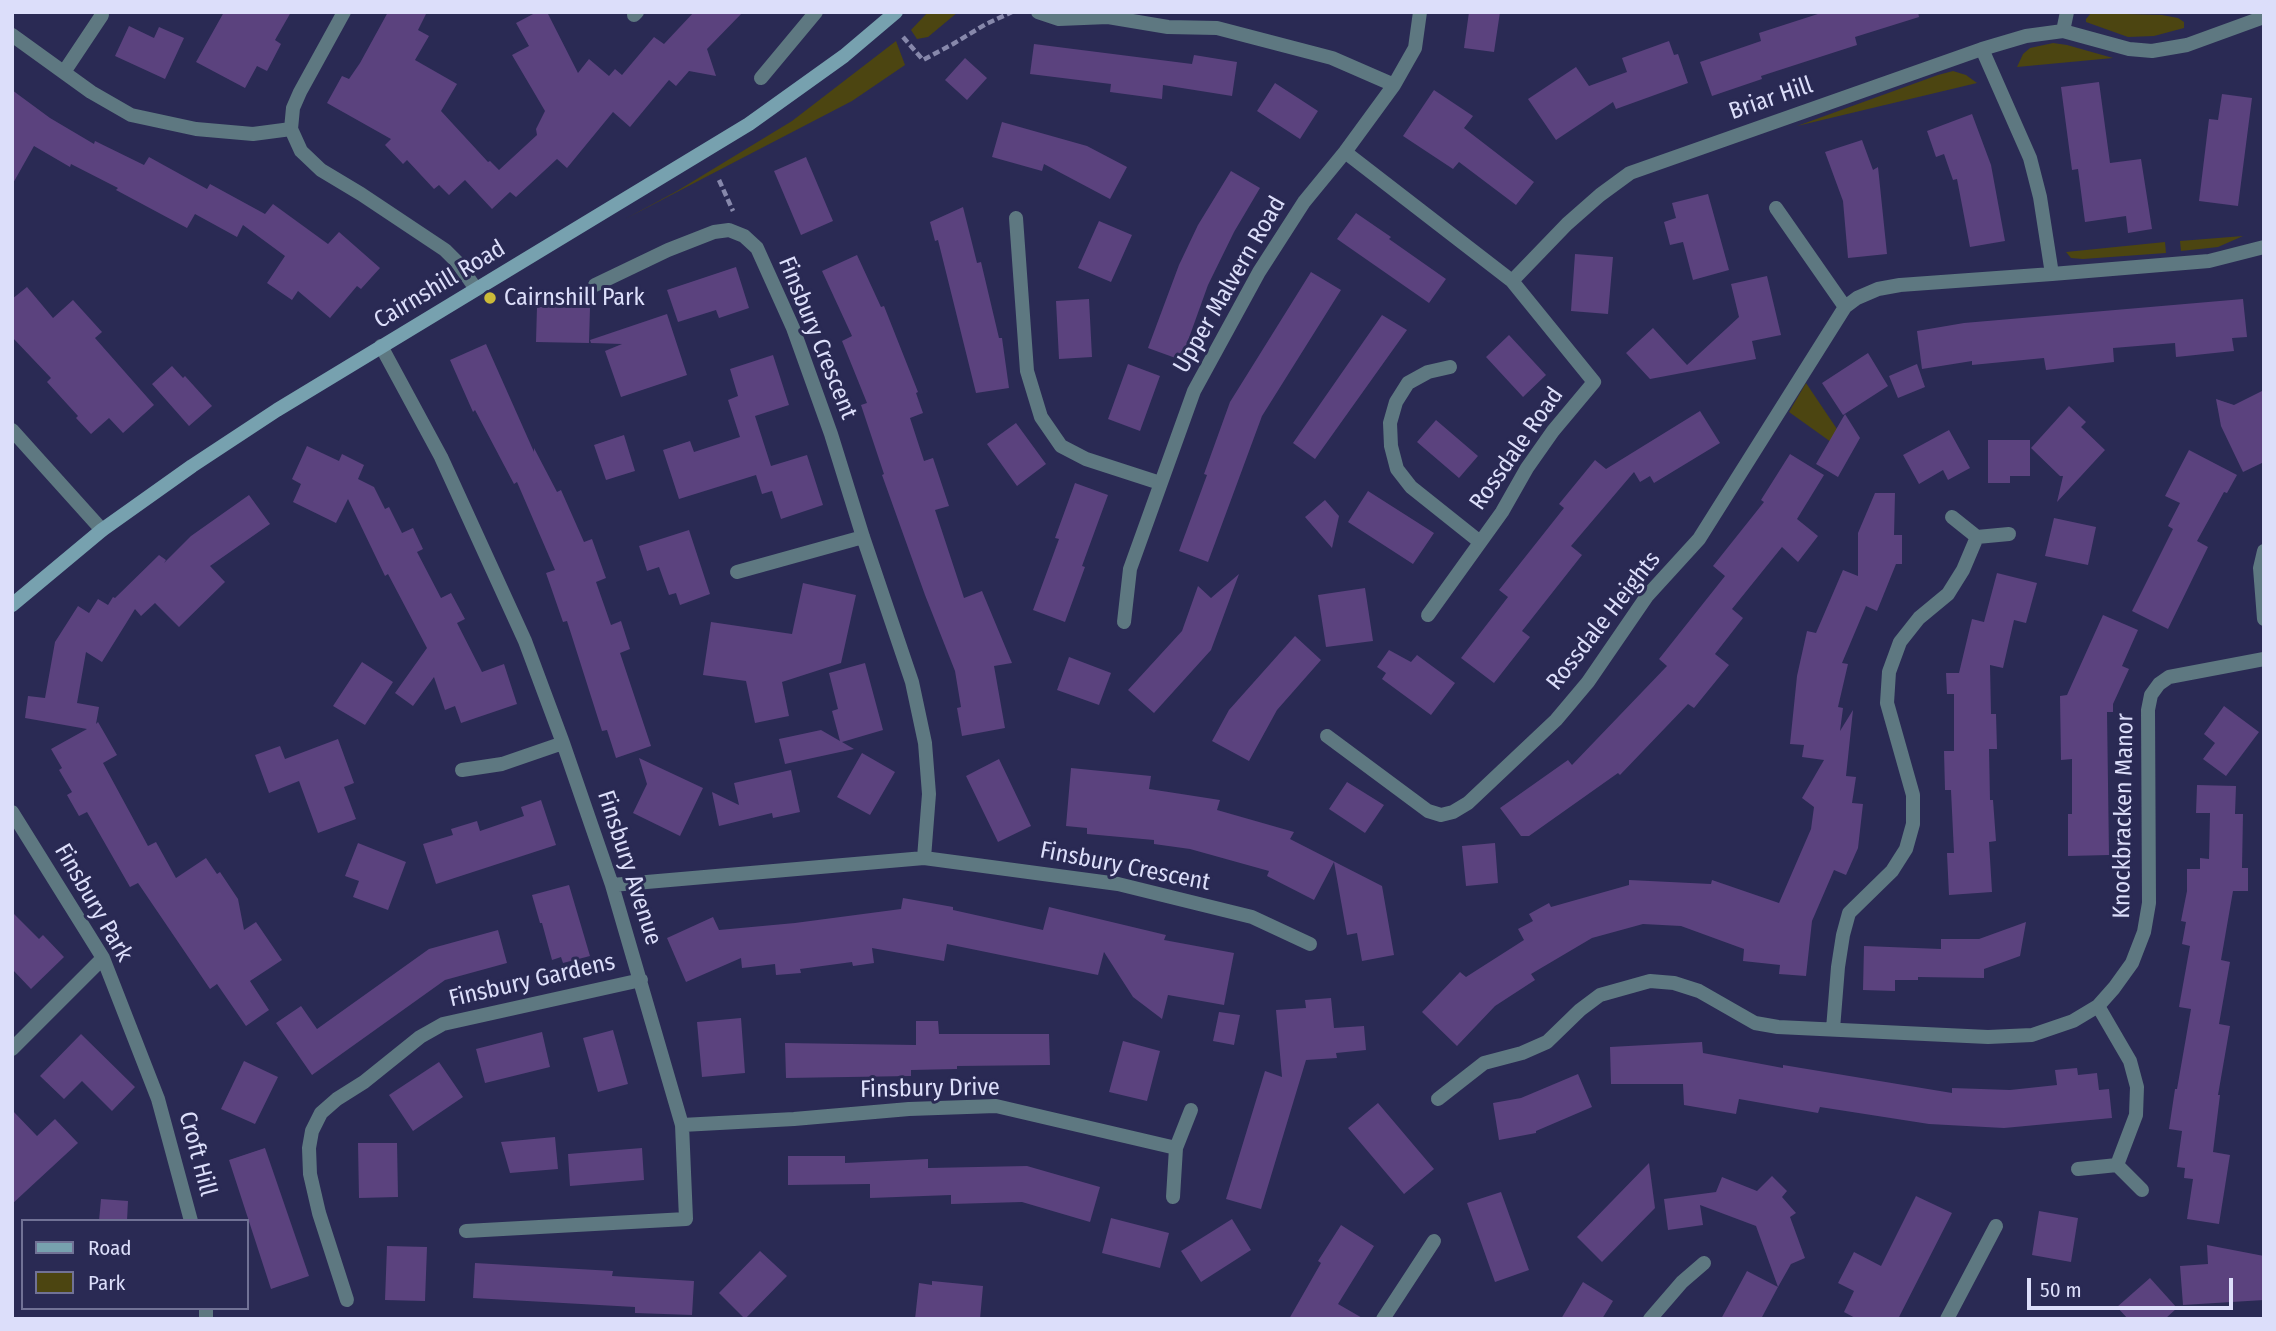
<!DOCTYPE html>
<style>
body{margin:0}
#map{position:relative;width:2276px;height:1331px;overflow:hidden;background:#2a2a54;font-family:"Fira Sans Condensed",sans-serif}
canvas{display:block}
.frame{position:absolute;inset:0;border:14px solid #dcdefa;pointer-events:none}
.legend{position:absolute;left:21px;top:1219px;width:228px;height:91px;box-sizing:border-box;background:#2a2a54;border:2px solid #717296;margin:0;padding:9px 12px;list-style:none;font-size:21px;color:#dcdefa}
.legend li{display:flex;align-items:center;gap:14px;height:35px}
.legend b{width:35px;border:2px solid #717296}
.scale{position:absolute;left:2027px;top:1278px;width:206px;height:32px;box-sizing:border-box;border:4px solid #dcdefa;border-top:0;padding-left:9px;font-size:21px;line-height:24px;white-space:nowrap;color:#dcdefa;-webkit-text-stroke:5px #2a2a54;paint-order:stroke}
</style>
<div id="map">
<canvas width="2276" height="1331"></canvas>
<div class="frame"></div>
<ul class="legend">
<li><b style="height:9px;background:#77a1af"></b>Road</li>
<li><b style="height:19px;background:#4c4511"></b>Park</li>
</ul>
<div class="scale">50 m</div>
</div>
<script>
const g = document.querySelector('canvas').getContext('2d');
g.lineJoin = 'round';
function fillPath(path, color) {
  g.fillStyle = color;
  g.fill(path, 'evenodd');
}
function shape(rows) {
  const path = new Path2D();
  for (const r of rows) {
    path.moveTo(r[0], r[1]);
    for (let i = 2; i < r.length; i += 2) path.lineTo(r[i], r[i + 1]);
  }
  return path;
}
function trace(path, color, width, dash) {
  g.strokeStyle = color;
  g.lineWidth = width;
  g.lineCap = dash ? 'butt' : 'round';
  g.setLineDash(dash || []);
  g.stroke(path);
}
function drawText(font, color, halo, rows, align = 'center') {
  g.font = font + ' "Fira Sans Condensed",sans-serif';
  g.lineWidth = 6;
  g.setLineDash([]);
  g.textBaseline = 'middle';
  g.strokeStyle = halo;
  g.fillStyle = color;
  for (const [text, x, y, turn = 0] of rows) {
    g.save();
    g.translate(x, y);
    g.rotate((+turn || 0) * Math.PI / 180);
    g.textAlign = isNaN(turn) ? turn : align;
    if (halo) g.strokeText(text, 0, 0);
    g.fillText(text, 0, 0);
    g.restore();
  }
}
const green = shape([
 [928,12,958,12,928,37,917,39,911,30],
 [2091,13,2162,15,2178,18,2184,22,2184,28,2154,36,2128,37,2086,22,2086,19],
 [896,41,905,65,852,101,625,219,677,191,792,121],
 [2053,43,2067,45,2113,58,2017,67,2023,54,2030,48],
 [1953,71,1966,75,1977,83,1797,126,1938,75],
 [2243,236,2218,247,2181,251,2180,241],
 [2165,242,2166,253,2083,259,2071,258,2066,252],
 [1806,383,1839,432,1831,442,1789,412]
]);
const building = shape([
 [224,12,291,12,275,40,281,44,267,71,257,66,245,88,196,62],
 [388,12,427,12,418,30,429,36,415,60,457,84,441,111,488,162,490,161,499,170,537,135,536,129,545,111,512,55,529,46,516,23,537,12,547,12,578,73,589,59,609,76,615,69,622,75,654,37,664,44,694,12,743,12,707,49,716,76,689,71,676,86,669,80,630,127,613,112,567,168,557,159,516,197,510,192,492,209,465,180,449,195,439,185,434,189,407,160,403,164,385,145,391,139,327,103,342,76,349,79,360,63],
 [1469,12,1500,12,1494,52,1464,48],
 [1824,12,1918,12,1919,17,1855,37,1857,45,1761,76,1762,79,1712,96,1700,62,1761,41,1759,33],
 [129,26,154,38,159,27,184,38,165,79,115,56],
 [1669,41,1674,55,1678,54,1688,83,1616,109,1613,102,1556,140,1528,99,1576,67,1589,86,1627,72,1622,58],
 [1034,44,1192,64,1194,55,1237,62,1232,96,1163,85,1162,99,1110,92,1111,84,1030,74],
 [965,58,987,78,967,100,945,80],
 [2099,82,2110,163,2141,159,2152,229,2128,233,2126,216,2085,222,2078,169,2072,170,2061,87],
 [1275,83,1318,111,1300,139,1257,111],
 [12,90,50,118,94,144,95,141,144,165,149,157,207,189,210,184,265,214,273,204,328,244,339,232,380,268,361,289,357,286,330,318,298,291,292,300,267,283,285,256,243,225,237,237,195,214,187,228,116,190,118,188,71,164,70,167,34,146,12,185],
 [1434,90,1473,116,1464,128,1534,182,1516,205,1459,162,1453,169,1403,136],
 [2222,94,2252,98,2238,206,2199,201,2209,119,2218,120],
 [1972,114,1991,165,2005,241,1970,247,1957,179,1953,180,1944,154,1936,157,1927,131],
 [1002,122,1087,146,1127,167,1110,199,1044,164,1042,171,992,157],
 [1862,140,1873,170,1878,167,1887,254,1848,258,1843,201,1825,152],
 [806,157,833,221,801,235,774,171],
 [1231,171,1260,188,1234,232,1208,285,1181,360,1148,348,1179,265,1198,225],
 [1708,194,1729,270,1693,280,1683,242,1670,245,1664,222,1676,218,1672,203],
 [963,207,977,263,981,262,999,338,1002,338,1009,388,976,393,938,240,935,241,930,222],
 [1356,213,1391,237,1389,239,1446,279,1429,303,1337,239],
 [1099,221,1132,235,1111,282,1078,268],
 [1575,254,1613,257,1608,314,1571,311],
 [857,255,881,307,884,306,918,392,916,393,923,413,910,418,924,461,933,458,949,506,935,510,964,598,982,591,1012,663,994,666,1005,728,962,736,957,708,961,707,955,671,925,595,882,475,884,474,861,405,867,403,842,341,852,336,822,271],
 [736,267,749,308,719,318,716,310,678,322,667,290],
 [1311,272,1341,290,1262,416,1208,562,1179,551,1207,475,1204,474,1230,402],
 [1767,276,1781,335,1752,341,1756,359,1650,379,1626,353,1653,328,1687,365,1739,317,1731,284],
 [27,287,53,318,73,300,102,332,95,338,154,405,123,433,109,418,91,434,76,418,78,416,47,382,51,378,12,337,12,299],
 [1089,299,1092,357,1059,359,1056,301],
 [2243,299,2247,337,2232,338,2234,351,2176,357,2175,343,2113,348,2114,362,2046,370,2044,358,1972,365,1972,361,1922,369,1917,331,1964,323],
 [537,307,590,308,589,343,536,342],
 [667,314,687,375,621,397,605,351,622,344,591,343,590,340],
 [1382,315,1407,330,1315,459,1293,443],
 [1509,335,1546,375,1523,397,1486,357],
 [486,344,534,452,534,448,557,492,561,490,584,542,592,539,606,578,596,582,611,625,621,621,630,649,620,653,651,746,616,758,607,730,602,731,567,621,563,622,546,573,555,570,517,482,514,484,475,410,473,412,450,360],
 [1868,353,1888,386,1843,415,1822,383],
 [773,355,789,405,755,416,771,466,807,455,823,505,781,519,772,491,762,494,756,475,679,499,663,450,690,441,694,452,740,437,728,400,738,396,730,369],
 [1128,364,1160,376,1140,431,1108,419],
 [1917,364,1925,387,1898,398,1889,376],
 [172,366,183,378,185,376,212,406,189,426,152,384],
 [2264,390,2264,462,2243,472,2221,426,2216,399,2234,405],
 [2069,406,2086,422,2081,427,2105,450,2057,502,2063,476,2060,476,2031,448],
 [1700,411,1720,443,1654,483,1650,476,1640,482,1634,472,1571,546,1582,555,1522,631,1530,637,1494,683,1461,658,1508,597,1499,590,1564,508,1559,504,1595,460,1606,469],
 [1845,414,1860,438,1838,477,1816,464],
 [1436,420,1478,456,1459,478,1417,442],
 [1016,423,1046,464,1017,486,987,444],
 [1949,430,1970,468,1948,480,1943,470,1919,484,1903,455],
 [624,435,635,471,606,480,594,445],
 [1988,440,2030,440,2030,476,2010,476,2010,483,1988,483],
 [307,446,339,461,342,454,364,465,358,479,374,487,385,509,389,507,402,533,413,528,423,549,417,552,441,598,451,593,465,619,457,623,482,672,504,664,517,704,461,723,455,706,445,710,434,677,413,706,395,693,427,648,388,574,385,576,348,499,336,523,293,502,301,484,292,479],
 [2189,450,2237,475,2227,493,2224,492,2197,541,2208,547,2168,629,2132,611,2173,529,2168,526,2180,503,2165,496],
 [1790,454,1824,475,1797,519,1818,536,1798,562,1782,547,1732,609,1743,618,1715,654,1729,665,1694,708,1688,704,1620,775,1618,773,1529,836,1521,836,1500,808,1568,760,1572,765,1667,666,1659,659,1725,576,1713,566,1764,502,1761,500],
 [1075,483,1108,495,1082,566,1085,567,1065,622,1033,610,1059,539,1055,538],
 [1368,491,1434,533,1413,564,1348,522],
 [1875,493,1895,493,1894,535,1902,535,1902,564,1896,564,1877,611,1866,606,1842,663,1848,664,1838,707,1843,708,1840,731,1853,710,1846,776,1856,777,1852,803,1863,804,1858,848,1846,875,1834,870,1812,921,1806,976,1779,974,1780,965,1743,961,1744,949,1681,926,1643,924,1592,938,1531,974,1535,980,1495,1006,1457,1046,1422,1012,1460,972,1466,977,1524,940,1518,929,1533,921,1529,914,1549,903,1551,907,1629,885,1629,880,1711,884,1712,880,1779,903,1811,829,1814,807,1802,798,1824,760,1802,757,1804,745,1790,744,1797,676,1807,631,1816,633,1843,570,1858,576,1858,533],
 [249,495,270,524,210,566,225,582,179,627,155,603,141,616,135,609,102,662,86,652,77,703,99,707,96,724,98,722,117,755,103,763,148,846,156,842,176,878,206,858,217,874,220,872,238,899,244,930,256,922,282,960,250,981,269,1010,246,1026,217,984,210,989,138,883,130,887,87,812,79,816,67,795,72,792,59,770,62,768,51,749,87,729,25,718,28,696,45,698,55,642,78,606,89,613,98,599,108,605,113,597,115,598,159,555,166,560,164,563,191,536],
 [1325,500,1339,516,1332,548,1305,517],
 [2054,518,2096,527,2088,565,2045,556],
 [689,530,710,594,680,605,676,593,669,595,659,567,647,571,639,546],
 [1997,573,2037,583,2026,623,2014,620,2003,668,1990,665,1991,714,1996,714,1997,749,1989,749,1990,800,1993,800,1996,841,1989,842,1992,892,1949,895,1947,853,1954,853,1951,790,1945,790,1944,751,1954,751,1954,694,1947,694,1946,673,1959,673,1972,619,1984,622],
 [1239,574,1211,650,1154,713,1128,690,1182,631,1198,586,1211,598],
 [803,583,856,595,841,663,782,682,789,716,755,723,746,681,703,675,711,622,792,634],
 [1365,588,1373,641,1326,647,1318,595],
 [2103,615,2138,630,2122,666,2129,669,2113,704,2113,712,2107,712,2109,855,2068,856,2068,814,2072,814,2072,759,2061,760,2060,696,2067,695],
 [1295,636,1321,660,1277,710,1249,761,1212,741,1229,710],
 [1389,650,1411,662,1417,655,1455,683,1431,715,1382,679,1386,673,1377,667],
 [1069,657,1111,673,1099,705,1057,690],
 [362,662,393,682,365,725,333,706],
 [865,663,883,730,842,742,854,749,785,764,779,739,821,730,840,741,832,711,838,709,829,673],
 [2224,706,2259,732,2226,776,2203,759,2215,743,2204,734],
 [338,739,354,783,344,787,356,819,318,833,299,781,269,793,255,755,280,746,285,759],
 [862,753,895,772,870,815,837,797],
 [639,758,703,788,680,836,633,813,647,784],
 [999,759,1031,826,998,842,966,776],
 [1071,768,1151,776,1149,789,1220,800,1217,810,1294,832,1290,839,1382,886,1394,955,1362,961,1357,933,1347,935,1334,862,1314,900,1267,876,1269,871,1190,849,1154,844,1154,840,1087,834,1087,828,1066,826],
 [791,770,800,812,773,818,772,813,719,826,712,792,739,805,734,783],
 [1347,782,1384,805,1365,833,1329,809],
 [2197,785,2236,786,2235,814,2243,814,2242,868,2248,868,2248,891,2233,891,2221,960,2230,962,2219,1024,2230,1026,2218,1095,2220,1095,2213,1152,2230,1155,2219,1224,2187,1219,2193,1179,2184,1178,2185,1168,2177,1167,2182,1131,2169,1129,2175,1089,2177,1089,2191,1009,2179,1007,2190,946,2182,944,2186,922,2181,921,2187,891,2187,869,2200,869,2200,858,2209,859,2210,813,2196,813],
 [541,800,556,845,436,884,423,844,453,835,451,829,477,821,480,831,524,816,521,807],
 [358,843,406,862,388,910,353,897,359,881,345,876],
 [1495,843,1498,883,1466,886,1462,846],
 [569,885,590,956,563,963,561,957,552,960,542,923,540,923,532,895],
 [903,898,953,907,953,910,1043,930,1049,907,1166,935,1164,940,1234,953,1224,1005,1168,995,1162,1019,1133,997,1104,952,1098,975,947,944,944,961,872,948,874,963,853,966,852,962,800,969,801,973,776,975,775,964,742,968,741,958,686,982,667,938,713,917,719,930,795,923,901,909],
 [12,912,39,939,43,935,64,957,31,989,12,969],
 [2026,922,2020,956,1984,969,1984,978,1918,977,1918,980,1895,980,1895,991,1863,990,1864,946,1941,949,1941,939,1979,939],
 [498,930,507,963,445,980,312,1075,276,1023,301,1006,317,1029,429,949],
 [1331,998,1334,1028,1364,1026,1366,1050,1336,1053,1337,1058,1306,1060,1261,1209,1226,1199,1265,1071,1282,1077,1276,1010,1306,1008,1305,1000],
 [1219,1012,1240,1015,1234,1045,1213,1041],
 [741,1018,745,1073,702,1077,697,1022],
 [916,1021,938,1021,939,1034,1049,1034,1050,1065,957,1066,957,1069,911,1070,911,1076,786,1078,785,1043,916,1045],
 [613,1030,628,1084,598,1092,583,1038],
 [542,1032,550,1067,485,1083,476,1049],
 [81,1034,135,1087,112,1111,82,1081,64,1099,40,1076],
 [1123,1041,1160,1051,1147,1101,1109,1092],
 [1702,1042,1703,1053,1783,1068,1783,1065,1952,1093,1952,1088,2010,1090,2057,1085,2055,1070,2077,1068,2078,1075,2097,1073,2099,1090,2109,1089,2112,1118,2004,1128,1929,1124,1820,1107,1818,1113,1739,1099,1736,1114,1684,1105,1683,1084,1611,1084,1610,1047],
 [244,1061,278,1077,255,1124,221,1109],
 [439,1062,463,1097,413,1131,389,1095],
 [1578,1074,1592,1107,1536,1131,1536,1133,1499,1140,1493,1103,1521,1098],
 [1378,1103,1434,1169,1404,1194,1348,1128],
 [12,1110,37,1136,55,1119,78,1143,12,1204],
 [555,1137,558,1169,510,1173,501,1142],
 [358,1143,397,1143,398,1197,359,1198],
 [265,1148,309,1276,271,1289,229,1160],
 [642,1148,644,1180,570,1186,568,1154],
 [788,1156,845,1156,845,1163,928,1159,928,1168,1027,1166,1100,1187,1090,1222,1022,1202,951,1204,951,1195,870,1198,870,1184,788,1185],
 [1649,1163,1655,1208,1602,1262,1577,1237],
 [1772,1176,1787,1191,1782,1197,1796,1213,1790,1217,1805,1258,1791,1264,1778,1287,1756,1226,1700,1205,1703,1225,1668,1230,1664,1199,1716,1192,1722,1177,1757,1191],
 [1501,1192,1529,1270,1495,1282,1467,1203],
 [1916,1196,1952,1213,1898,1319,1857,1319,1844,1312,1854,1291,1838,1283,1854,1252,1881,1266],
 [101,1199,128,1201,127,1221,99,1221],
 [2039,1211,2078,1218,2071,1262,2032,1255],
 [1111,1218,1169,1233,1160,1268,1102,1253],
 [1232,1219,1251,1250,1201,1282,1181,1251],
 [1341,1225,1374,1246,1338,1304,1364,1319,1289,1319,1321,1263,1318,1261],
 [2207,1245,2264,1256,2264,1300,2183,1305,2180,1266,2208,1264],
 [387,1246,427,1247,425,1301,385,1300],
 [760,1251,787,1276,745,1319,719,1293],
 [475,1263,613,1271,612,1276,694,1281,692,1315,635,1313,635,1307,473,1298],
 [1747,1271,1778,1287,1761,1319,1721,1319],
 [2150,1278,2177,1308,2165,1319,2128,1319,2117,1307],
 [932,1281,983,1286,980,1319,915,1319,919,1283,932,1285],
 [1583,1282,1613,1301,1602,1319,1561,1319]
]);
const path = shape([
 [903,37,923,60,953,44,986,24,1012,12],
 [719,180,733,211]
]);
const lane = shape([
 [761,78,816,12]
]);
const street = shape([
 [344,12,300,92,293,108,291,129,301,151,321,170,361,194,445,250,457,262,476,289],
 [1038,12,1059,19,1108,17,1168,27,1217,28,1332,58,1394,85],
 [634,15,637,12],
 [2063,31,2129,49,2152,51,2187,45,2264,17],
 [12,35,91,92,131,115,196,129,253,134,291,129],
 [64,72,102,15],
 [1345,152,1512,281,1594,382,1553,431,1527,468,1502,512,1428,615],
 [1776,208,1845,307],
 [1016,218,1027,371,1041,417,1061,446,1086,459,1160,483],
 [2052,274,2209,261,2264,247],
 [1512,281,1567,224,1600,195,1630,173,1982,49,2026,36,2063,31,2067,12],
 [595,285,668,250,714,232,729,230,744,236,757,248,793,328,831,434,863,537,912,682,925,743,929,794,924,858],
 [381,346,441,457,525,641,563,743,612,885,682,1125,686,1219,466,1231],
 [1450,367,1428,372,1408,383,1396,402,1390,423,1391,446,1397,469,1411,487,1480,542],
 [12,430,102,530],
 [1977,537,2009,534],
 [2264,551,2260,568,2264,619],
 [737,572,863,537],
 [1124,622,1130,569,1194,391,1259,272,1304,202,1345,152,1394,85,1415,48,1420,12],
 [1327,736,1428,811,1441,815,1453,812,1468,803,1556,720,1588,682,1647,596,1699,539,1845,307,1857,298,1878,289,1900,285,2052,274,2040,197,2030,158,1982,49],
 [462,770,502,764,563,743],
 [12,812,103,958,158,1099,191,1221],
 [612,885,924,858,1118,884,1252,917,1310,944],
 [1833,1029,1838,967,1843,935,1849,913,1892,871,1906,849,1913,824,1913,795,1887,703,1889,672,1900,642,1919,618,1948,594,1963,570,1977,537,1952,517],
 [12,1049,103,958],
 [1438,1099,1484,1063,1522,1053,1547,1042,1580,1010,1600,995,1650,981,1674,983,1699,991,1755,1023,1778,1027,1988,1037,2032,1035,2073,1021,2098,1006,2114,988,2132,963,2144,932,2149,903,2148,710,2151,695,2159,684,2169,677,2264,659],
 [682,1125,794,1119,909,1109,996,1106,1176,1148],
 [2117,1165,2142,1190],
 [2078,1169,2117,1165,2136,1115,2137,1087,2130,1061,2098,1006],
 [1173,1197,1176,1148,1191,1110],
 [347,1300,319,1213,310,1174,309,1148,312,1131,321,1113,337,1099,364,1082,420,1037,443,1024,641,980],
 [206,1308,206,1319],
 [1383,1319,1434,1241],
 [1650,1319,1682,1282,1704,1263],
 [1947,1319,1996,1226]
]);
const secondary = shape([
 [12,605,102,530,192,466,277,410,749,124,844,56,896,12]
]);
const markers = [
 [490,298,7,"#cbba39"]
];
const streetNames = [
 ["Briar Hill",1771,99,-19],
 ["Cairnshill Road",440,285,-31],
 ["Upper Malvern Road",1230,285,-60],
 ["Finsbury Crescent",817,338,68],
 ["Rossdale Road",1517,449,-55],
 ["Rossdale Heights",1604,621,-52],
 ["Knockbracken Manor",2124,816,-89],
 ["Finsbury Crescent",1125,867,11],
 ["Finsbury Avenue",629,868,72],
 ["Finsbury Park",93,903,60],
 ["Finsbury Gardens",532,981,-13],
 ["Finsbury Drive",930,1089,-1],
 ["Croft Hill",197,1154,75]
];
const poiNames = [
 ["Cairnshill Park",504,298]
];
fillPath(green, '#4c4511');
fillPath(building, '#5b427e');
trace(path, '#8788ab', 4.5, [7, 3.5]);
trace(lane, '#5e7881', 14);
trace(street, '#5e7881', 14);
trace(secondary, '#77a1af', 14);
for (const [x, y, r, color] of markers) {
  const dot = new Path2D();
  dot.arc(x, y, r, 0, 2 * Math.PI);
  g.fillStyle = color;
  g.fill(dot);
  trace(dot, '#2a2a54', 2.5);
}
drawText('24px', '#dcdefa', '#2a2a54', streetNames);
drawText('24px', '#dcdefa', '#2a2a54', poiNames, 'left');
</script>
